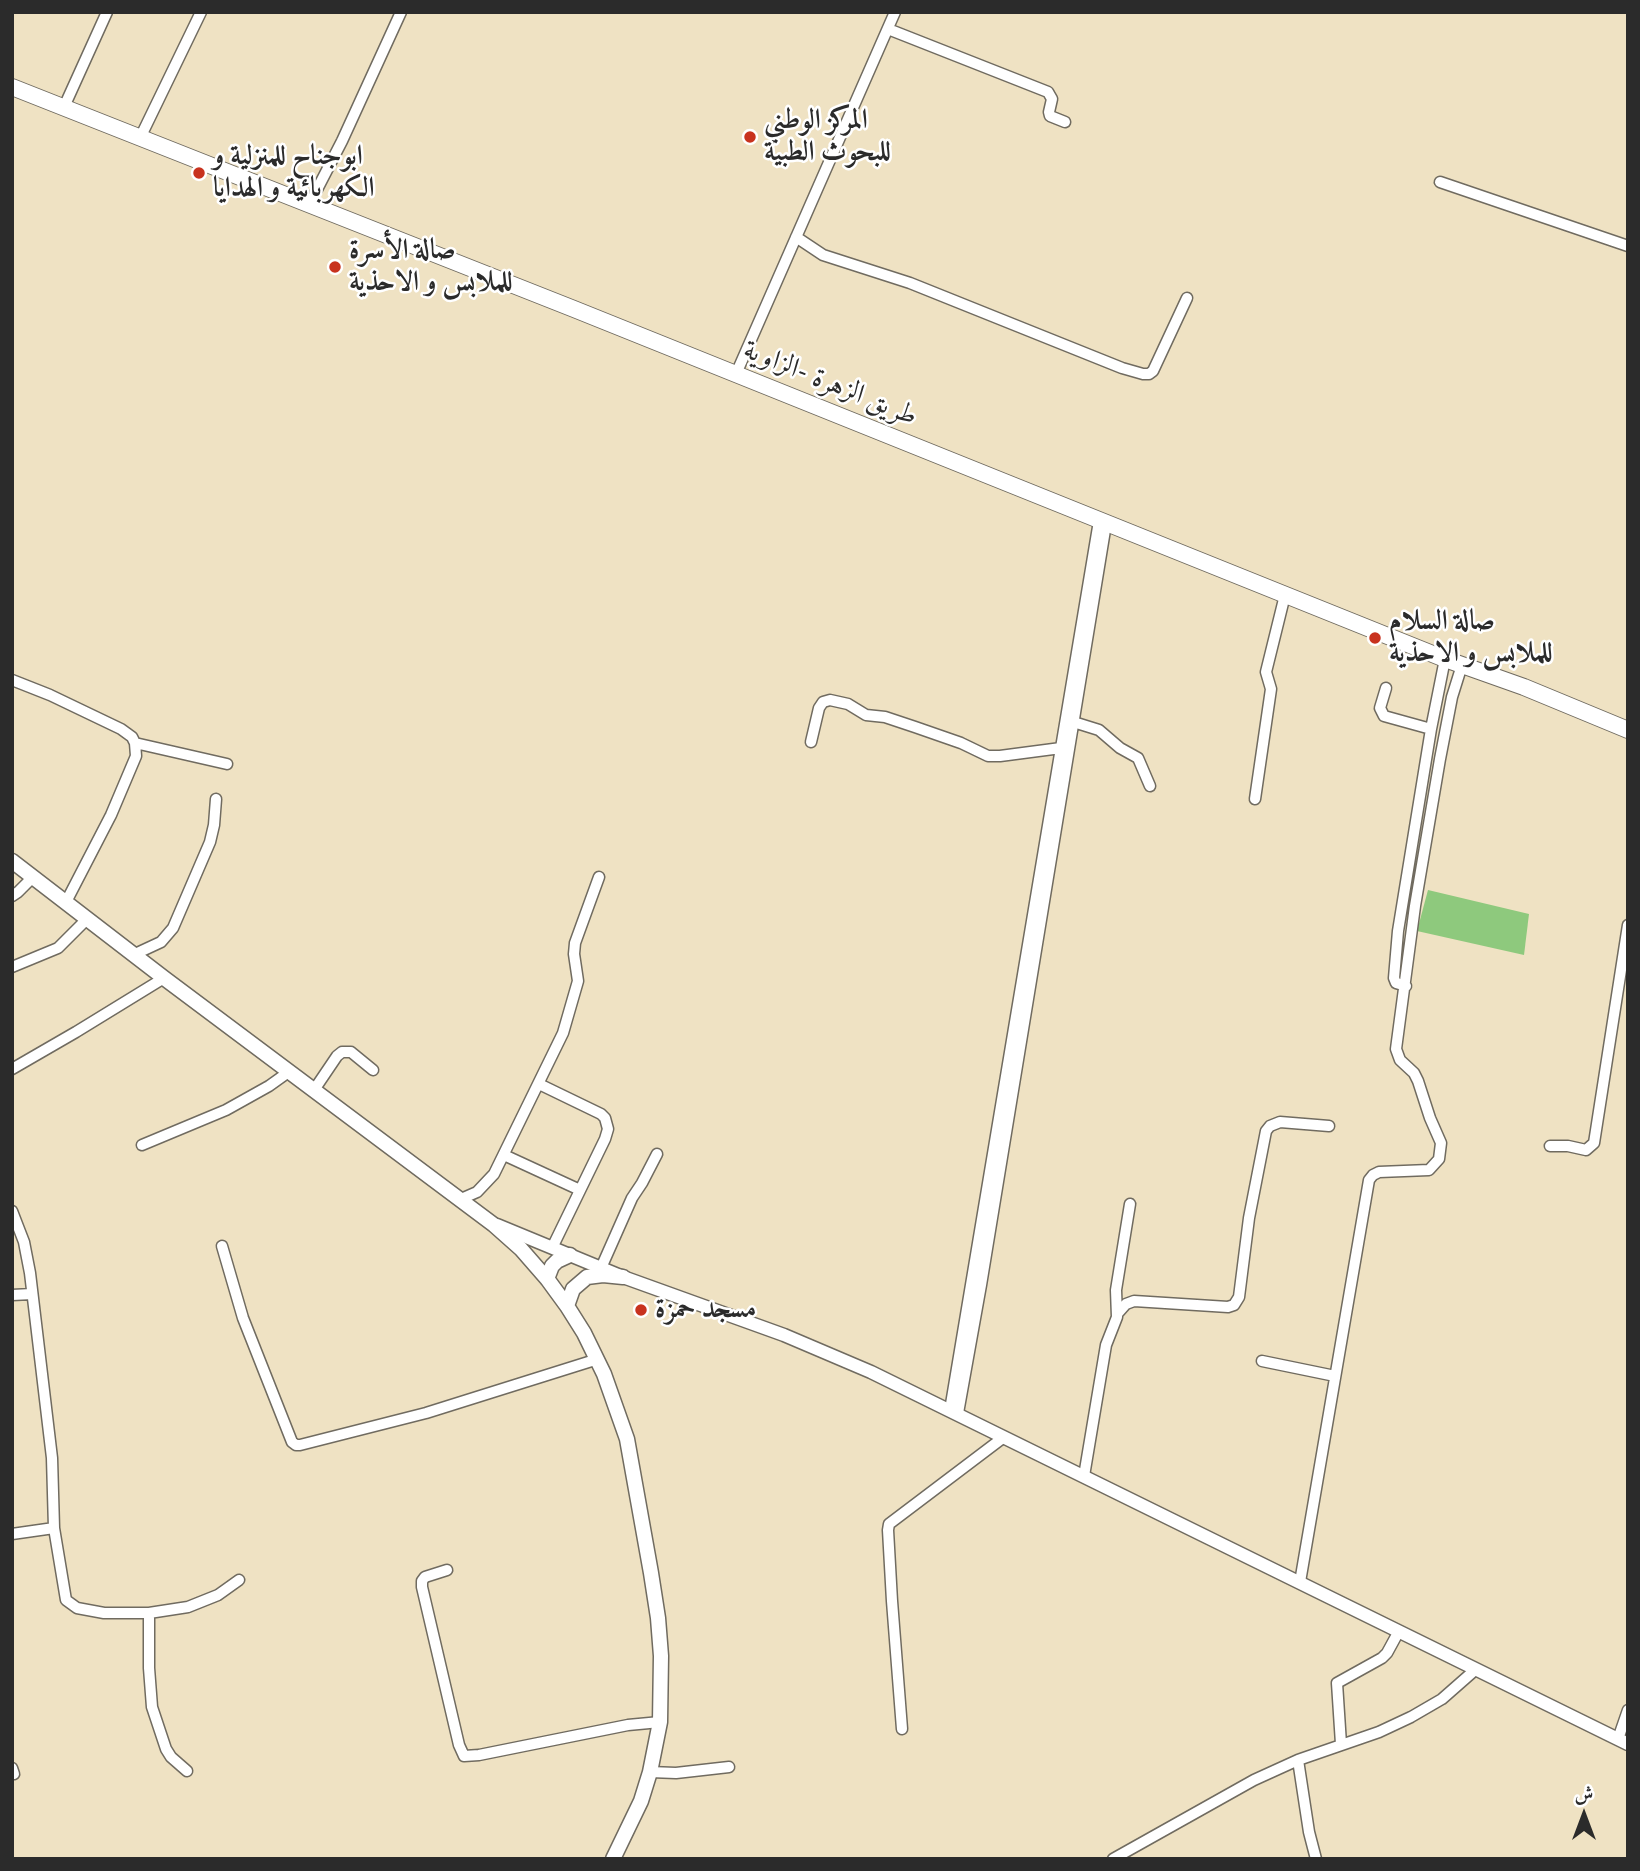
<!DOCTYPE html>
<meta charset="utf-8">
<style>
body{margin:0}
#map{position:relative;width:1640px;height:1871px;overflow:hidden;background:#efe2c3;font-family:"IM FELL Great Primer",Amiri,serif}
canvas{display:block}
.frame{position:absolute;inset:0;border:14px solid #2b2b2b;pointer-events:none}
.north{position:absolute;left:1549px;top:1780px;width:70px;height:70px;-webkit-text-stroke:5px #fff;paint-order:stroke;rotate:0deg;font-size:19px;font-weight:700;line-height:28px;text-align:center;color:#2b2b2b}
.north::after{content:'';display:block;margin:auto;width:24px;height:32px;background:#2b2b2b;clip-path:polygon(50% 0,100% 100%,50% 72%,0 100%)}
</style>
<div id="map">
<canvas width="1640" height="1871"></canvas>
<div class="frame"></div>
<div class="north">ش</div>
</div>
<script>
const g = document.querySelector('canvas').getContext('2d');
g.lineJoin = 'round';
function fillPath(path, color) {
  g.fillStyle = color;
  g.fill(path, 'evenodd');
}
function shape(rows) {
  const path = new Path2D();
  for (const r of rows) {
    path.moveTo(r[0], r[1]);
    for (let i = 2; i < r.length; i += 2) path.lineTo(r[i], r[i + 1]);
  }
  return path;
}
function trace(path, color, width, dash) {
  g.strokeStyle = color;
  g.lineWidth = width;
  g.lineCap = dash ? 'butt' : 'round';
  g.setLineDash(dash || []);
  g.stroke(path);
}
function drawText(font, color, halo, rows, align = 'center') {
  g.font = font + ' "IM FELL Great Primer",Amiri,serif';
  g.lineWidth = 5;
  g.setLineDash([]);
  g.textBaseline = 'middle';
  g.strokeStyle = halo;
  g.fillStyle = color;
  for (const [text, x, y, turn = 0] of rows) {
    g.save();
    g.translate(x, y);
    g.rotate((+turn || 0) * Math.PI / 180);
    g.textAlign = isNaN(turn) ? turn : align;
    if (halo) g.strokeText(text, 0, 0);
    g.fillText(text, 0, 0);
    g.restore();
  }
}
const green = shape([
 [1428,890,1529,914,1524,955,1417,931]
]);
const minor = shape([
 [888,29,1048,92,1052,99,1049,112,1050,116,1065,122],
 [64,107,107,12],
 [140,138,201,12],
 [1440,182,1628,246],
 [309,205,342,141,401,12],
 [796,237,823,255,910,283,1122,368,1143,374,1149,374,1153,371,1187,298],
 [736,374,895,12],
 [12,680,50,695,121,729,132,737,135,743,136,756,111,815,66,902],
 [1386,688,1380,708,1384,716,1431,729],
 [1067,720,1099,730,1120,748,1138,758,1150,786],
 [811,742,819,708,823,702,830,700,848,704,866,715,885,717,915,727,961,743,988,756,1000,756,1061,748],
 [135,743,227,764],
 [1255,799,1271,689,1266,672,1285,595],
 [12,896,18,892,33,877],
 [133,955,161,942,173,928,210,842,214,825,216,799],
 [12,967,58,948,87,919],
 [1406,986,1396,983,1394,978,1398,931,1431,729,1445,659],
 [12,1069,76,1032,164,978],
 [539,1084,601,1114,605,1118,608,1129,605,1139,552,1248],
 [314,1090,337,1056,342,1052,351,1052,373,1070],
 [142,1145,226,1110,269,1086,290,1071],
 [1550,1146,1568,1146,1586,1150,1594,1143,1628,925],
 [504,1155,580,1190],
 [461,1199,477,1192,494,1174,563,1033,578,981,574,954,575,943,599,877],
 [12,1211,24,1242,30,1273,52,1458,54,1528,66,1600,77,1608,104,1613,149,1613,188,1607,218,1595,239,1580],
 [222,1246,243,1318,292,1442,296,1445,300,1445,426,1413,598,1359],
 [601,1268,632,1198,642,1183,657,1154],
 [12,1295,32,1294],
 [1118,1313,1126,1304,1134,1301,1228,1307,1234,1305,1239,1297,1249,1218,1266,1131,1270,1126,1280,1122,1329,1126],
 [1262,1361,1335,1376],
 [950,1410,1099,521],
 [958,1413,981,1285,1106,524],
 [1084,1476,1106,1345,1117,1317,1116,1290,1130,1204],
 [12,1534,54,1528],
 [447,1570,425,1577,422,1581,422,1587,459,1745,464,1756,479,1755,628,1725,660,1722],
 [1300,1582,1369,1180,1373,1175,1379,1172,1429,1170,1439,1159,1441,1143,1430,1118,1418,1081,1414,1073,1400,1060,1396,1049,1415,906,1440,759,1452,697,1462,665],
 [149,1613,149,1668,152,1707,166,1749,171,1757,187,1771],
 [902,1729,892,1601,888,1530,889,1524,1004,1437],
 [1618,1739,1628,1710],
 [1341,1744,1337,1683,1382,1658,1387,1653,1399,1631],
 [1298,1760,1309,1832,1316,1859],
 [12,1768,14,1774],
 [650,1772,676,1773,729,1767],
 [1113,1859,1254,1780,1298,1760,1379,1732,1411,1717,1442,1699,1475,1670]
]);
const tertiary = shape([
 [497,1225,623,1277,784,1335,871,1372,1628,1744]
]);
const secondary = shape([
 [12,861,164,978,494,1225,521,1249,548,1280,567,1306,584,1333,604,1374,627,1439,651,1573,658,1618,661,1656,660,1722,650,1772,641,1801,613,1859],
 [547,1279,552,1266,557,1261,570,1255],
 [567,1306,573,1289,587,1277,603,1275,623,1277]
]);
const primary = shape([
 [12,87,574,309,1445,659,1524,687,1628,730]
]);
const markers = [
 [750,137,7,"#c8321e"],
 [199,173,7,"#c8321e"],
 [335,267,7,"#c8321e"],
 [1375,638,7,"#c8321e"],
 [641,1310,7,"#c8321e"]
];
const poiNames = [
 ["المركز الوطني",764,121],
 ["للبحوث الطبية",764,153],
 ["ابوجناح للمنزلية و",213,157],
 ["الكهربائية و الهدايا",213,189],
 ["صالة الأسرة",349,251],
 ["للملابس و الاحذية",349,283],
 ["صالة السلام",1389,622],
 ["للملابس و الاحذية",1389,654],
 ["مسجد حمزة",655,1310]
];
const streetNames = [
 ["طريق الزهرة -الزاوية",830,384,22]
];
fillPath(green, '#8ec97d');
trace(minor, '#706b60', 13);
trace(tertiary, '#706b60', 15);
trace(secondary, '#706b60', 17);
trace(primary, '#706b60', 18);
trace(minor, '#fff', 10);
trace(tertiary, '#fff', 12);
trace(secondary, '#fff', 14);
trace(primary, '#fff', 16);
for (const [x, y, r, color] of markers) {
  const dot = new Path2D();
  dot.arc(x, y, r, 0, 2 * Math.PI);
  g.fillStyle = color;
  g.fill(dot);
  trace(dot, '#fff', 2.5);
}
drawText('bold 28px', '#2b2b2b', '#fff', poiNames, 'left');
drawText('28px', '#2b2b2b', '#fff', streetNames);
</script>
